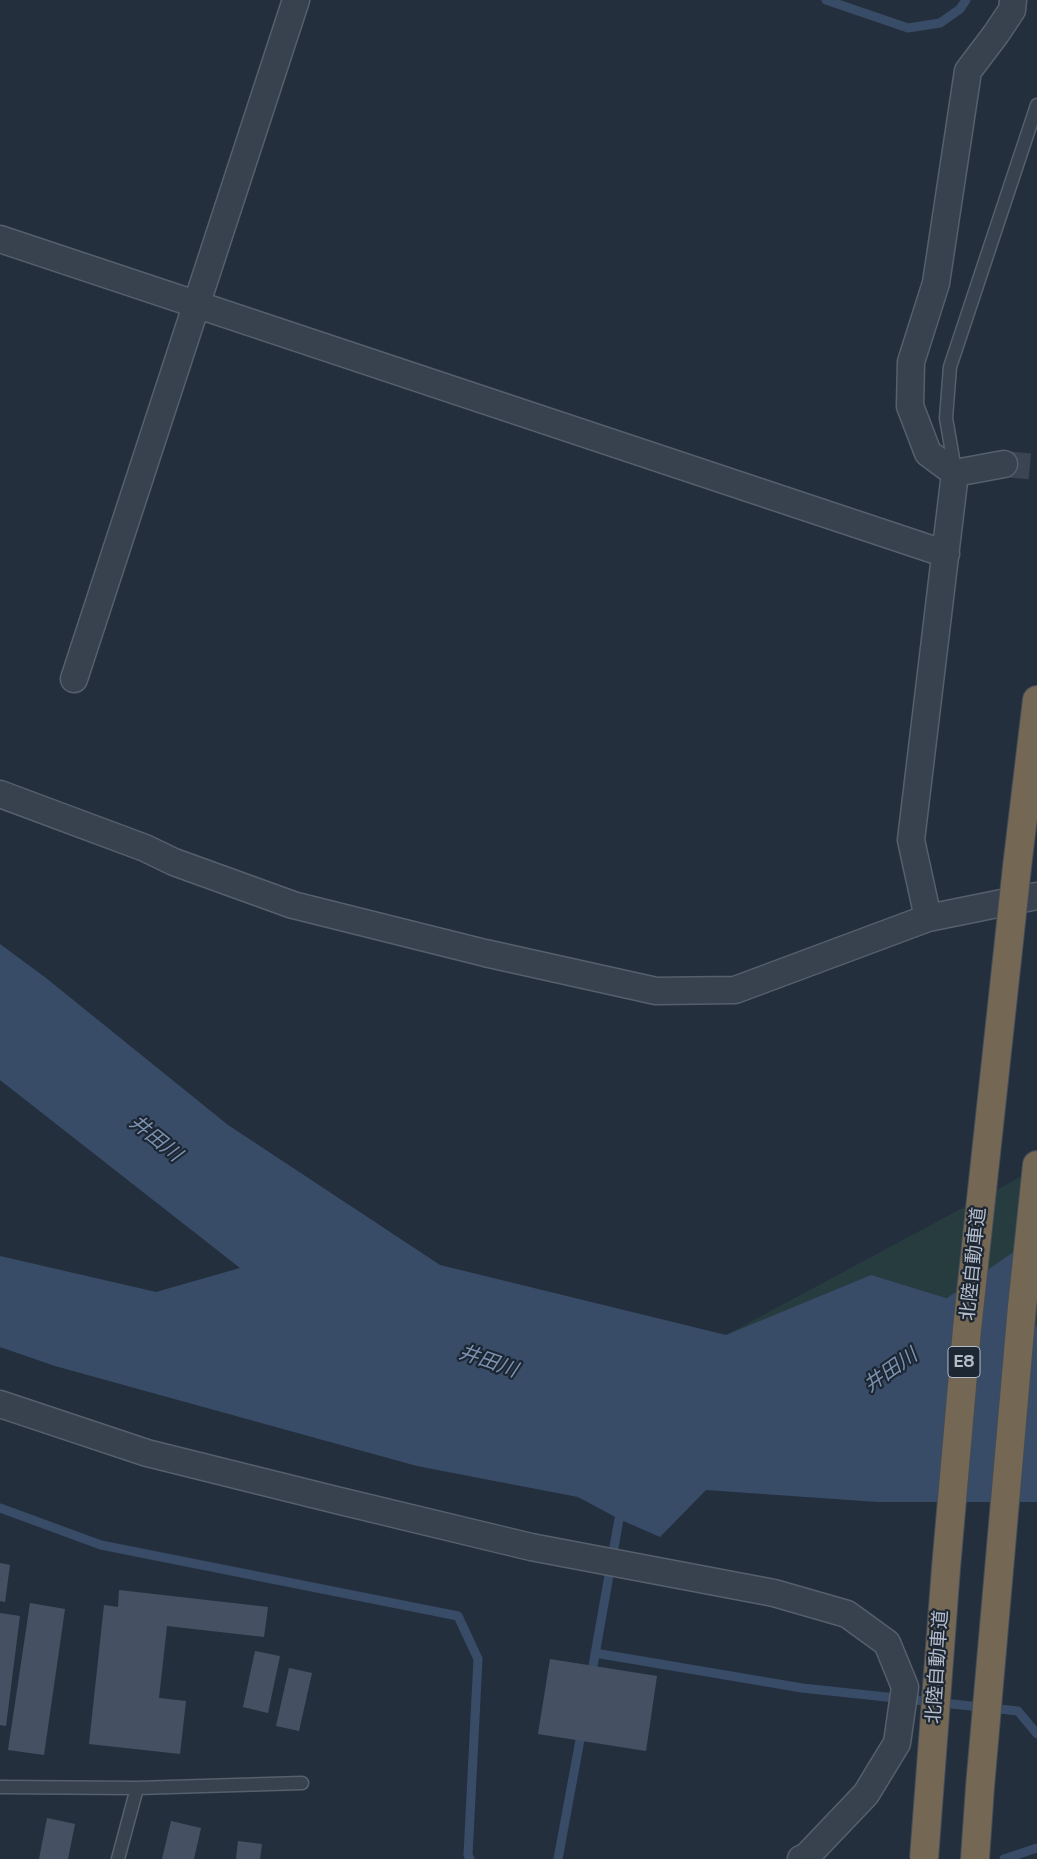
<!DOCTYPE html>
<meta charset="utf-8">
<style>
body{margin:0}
canvas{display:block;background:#242f3e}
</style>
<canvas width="1037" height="1859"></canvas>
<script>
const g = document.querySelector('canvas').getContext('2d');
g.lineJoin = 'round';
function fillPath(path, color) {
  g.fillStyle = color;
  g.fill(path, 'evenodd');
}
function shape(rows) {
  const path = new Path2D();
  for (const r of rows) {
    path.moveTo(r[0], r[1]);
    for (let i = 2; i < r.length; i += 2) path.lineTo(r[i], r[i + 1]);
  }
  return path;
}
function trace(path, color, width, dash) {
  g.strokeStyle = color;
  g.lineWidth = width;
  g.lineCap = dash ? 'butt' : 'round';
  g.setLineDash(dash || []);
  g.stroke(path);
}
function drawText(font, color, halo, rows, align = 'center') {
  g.font = font + ' "Space Grotesk","Noto Sans JP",sans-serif';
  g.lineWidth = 4.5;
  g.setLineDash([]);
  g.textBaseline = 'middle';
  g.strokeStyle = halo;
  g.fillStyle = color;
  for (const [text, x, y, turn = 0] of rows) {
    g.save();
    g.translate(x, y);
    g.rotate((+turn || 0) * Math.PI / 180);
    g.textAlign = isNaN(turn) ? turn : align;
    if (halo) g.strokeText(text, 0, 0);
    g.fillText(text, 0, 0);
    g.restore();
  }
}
const green = shape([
 [1037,1168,1037,1343,726,1335]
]);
const water = shape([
 [0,944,46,978,228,1125,440,1265,726,1335,871,1275,1037,1326,1037,1502,878,1502,706,1490,660,1537,619,1519,578,1497,417,1466,55,1366,0,1347,0,1256,156,1292,240,1268,0,1080]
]);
const stream = shape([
 [826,0,908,28,940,23,960,9,966,0],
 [0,1508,101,1545,458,1616,478,1659,468,1855,470,1859],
 [595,1653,802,1688,1018,1711,1037,1734],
 [591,1677,619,1519],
 [558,1859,582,1729],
 [1004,1859,1037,1848]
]);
const river = shape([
 [922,1349,1037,1269]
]);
const building = shape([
 [0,1563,10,1565,5,1602,0,1601],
 [119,1590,268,1607,264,1637,167,1626,159,1698,186,1701,180,1754,89,1744,104,1605,118,1607],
 [30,1603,65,1609,44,1755,8,1750],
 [0,1613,20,1616,6,1726,0,1725],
 [255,1651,280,1656,268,1713,243,1707],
 [550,1659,657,1676,646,1751,538,1734],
 [289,1668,312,1673,299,1731,276,1726],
 [47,1818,75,1824,68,1859,39,1859],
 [171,1821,201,1828,194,1859,162,1859],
 [238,1841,262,1844,260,1859,236,1859]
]);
const streetTunnel = shape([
 [1004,464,1037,467]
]);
const lane = shape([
 [955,470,946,418,950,367,1037,105],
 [0,1787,137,1788,302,1783],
 [118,1859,137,1788]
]);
const street = shape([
 [0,239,946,554],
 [955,473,1004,464],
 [74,679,296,0],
 [0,794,145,848,174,862,293,905,485,953,656,991,735,990,928,918,1037,896],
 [928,918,911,840,955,473,928,453,910,406,911,362,936,283,968,71,996,34,1012,10,1013,0],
 [0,1404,147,1453,336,1500,531,1547,774,1593,847,1614,887,1643,905,1687,897,1743,866,1794,807,1856,801,1859]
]);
const highway = shape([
 [1017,867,1037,700],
 [975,1859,980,1787,1022,1307,1037,1165]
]);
const highwayBridge = shape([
 [924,1859,946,1568,967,1329,1017,867]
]);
const shields = [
 [964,1362,32]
];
const shieldNames = [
 ["E8",964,1362]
];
const streetNames = [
 ["北陸自動車道",974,1264,-84],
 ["北陸自動車道",938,1667,-86]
];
const waterNames = [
 ["井田川",155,1139,39],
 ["井田川",488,1362,19],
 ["井田川",891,1371,-35]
];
fillPath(green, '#263c3f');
fillPath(water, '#394c67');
trace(stream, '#394c67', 9);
trace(river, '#394c67', 55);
fillPath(building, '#455162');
trace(streetTunnel, '#3a4453', 26, [26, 13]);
trace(lane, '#565f6c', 15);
trace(street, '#565f6c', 29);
trace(highway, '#434c59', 30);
trace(lane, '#38414e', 12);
trace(street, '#38414e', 26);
trace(highway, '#746855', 28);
trace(highwayBridge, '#434c59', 30, []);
trace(highwayBridge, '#746855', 28);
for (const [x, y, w] of shields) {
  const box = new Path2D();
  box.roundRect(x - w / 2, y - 15.5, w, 31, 4);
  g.fillStyle = '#1d2633';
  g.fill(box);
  trace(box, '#b4bcc9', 1);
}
drawText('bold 18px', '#b4bcc9', null, shieldNames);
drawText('19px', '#b4bcc9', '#1d2633', streetNames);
drawText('italic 20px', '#7c92b1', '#1d2633', waterNames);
</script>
